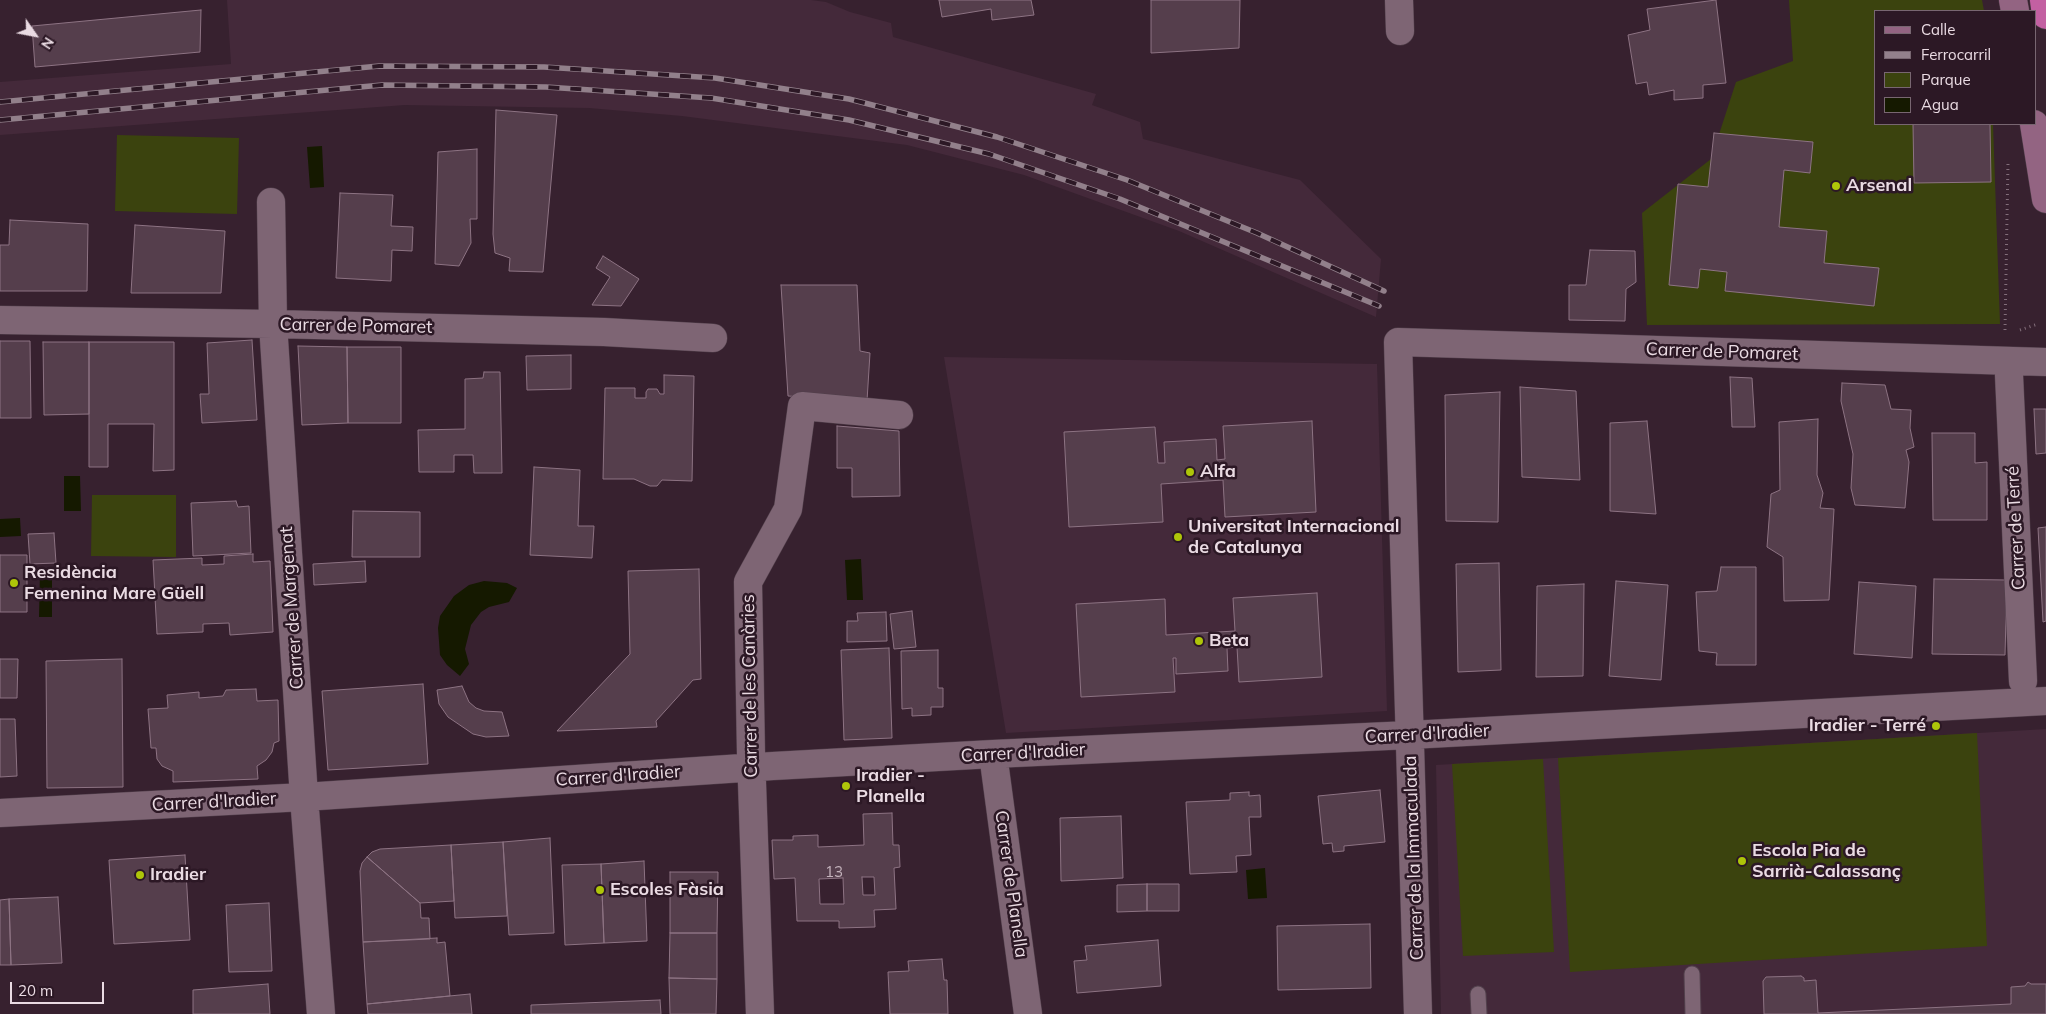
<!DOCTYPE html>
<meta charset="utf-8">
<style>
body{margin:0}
#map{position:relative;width:2046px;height:1014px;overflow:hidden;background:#37212f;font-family:Mulish,sans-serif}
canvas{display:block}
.legend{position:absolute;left:1874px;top:10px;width:162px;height:115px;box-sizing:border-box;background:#2c1825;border:1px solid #786671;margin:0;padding:6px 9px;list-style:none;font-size:15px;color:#eadbe3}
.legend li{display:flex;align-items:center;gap:10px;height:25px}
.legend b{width:25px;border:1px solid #786671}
.north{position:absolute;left:10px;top:10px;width:50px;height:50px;-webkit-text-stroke:4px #2c1825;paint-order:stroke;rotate:123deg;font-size:14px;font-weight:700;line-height:20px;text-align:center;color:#eadbe3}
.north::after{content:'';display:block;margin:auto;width:18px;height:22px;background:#eadbe3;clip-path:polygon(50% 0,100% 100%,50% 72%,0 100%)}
.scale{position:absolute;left:10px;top:982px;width:94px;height:22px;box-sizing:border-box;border:2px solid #eadbe3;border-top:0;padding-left:6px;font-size:15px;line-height:18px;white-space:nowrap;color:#eadbe3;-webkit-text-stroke:4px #2c1825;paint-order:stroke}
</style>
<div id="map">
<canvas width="2046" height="1014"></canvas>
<ul class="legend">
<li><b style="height:6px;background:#936482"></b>Calle</li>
<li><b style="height:6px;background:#92808b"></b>Ferrocarril</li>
<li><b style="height:14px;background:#3b430e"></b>Parque</li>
<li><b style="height:14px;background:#151900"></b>Agua</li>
</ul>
<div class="north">N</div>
<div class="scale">20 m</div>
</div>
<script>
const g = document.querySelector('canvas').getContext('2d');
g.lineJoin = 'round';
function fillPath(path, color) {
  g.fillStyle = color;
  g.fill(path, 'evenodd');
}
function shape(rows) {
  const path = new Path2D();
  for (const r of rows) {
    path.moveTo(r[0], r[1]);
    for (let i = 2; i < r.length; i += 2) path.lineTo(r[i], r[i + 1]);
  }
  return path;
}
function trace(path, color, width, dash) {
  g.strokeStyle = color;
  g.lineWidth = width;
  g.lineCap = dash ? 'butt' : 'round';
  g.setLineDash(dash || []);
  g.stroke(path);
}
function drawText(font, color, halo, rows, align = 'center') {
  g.font = font + ' Mulish,sans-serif';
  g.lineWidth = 5;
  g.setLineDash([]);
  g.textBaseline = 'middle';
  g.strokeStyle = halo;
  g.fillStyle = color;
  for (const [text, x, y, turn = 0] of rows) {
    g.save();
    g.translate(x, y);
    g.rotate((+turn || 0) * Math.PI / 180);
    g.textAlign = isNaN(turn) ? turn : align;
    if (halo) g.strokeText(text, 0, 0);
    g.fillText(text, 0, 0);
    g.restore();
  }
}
const built = shape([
 [227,0,811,0,826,2,850,12,891,23,893,37,1096,94,1092,105,1140,122,1143,139,1300,180,1381,259,1376,317,1179,231,1024,175,907,145,682,116,589,108,405,105,0,135,0,82,231,64],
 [944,357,1377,364,1387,711,1006,733],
 [2046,729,2046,1014,1441,1014,1436,765]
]);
const green = shape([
 [1789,0,1982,0,1984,11,1875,11,1875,124,1993,124,2000,324,1647,325,1642,213,1711,159,1736,82,1793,61],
 [117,135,239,138,237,214,115,211],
 [92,495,176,495,176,557,91,556],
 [1977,733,1987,946,1570,972,1558,758],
 [1543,759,1554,952,1463,956,1452,764]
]);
const water = shape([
 [322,146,324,187,310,188,307,147],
 [64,476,80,476,81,511,64,511],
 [20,518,21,536,0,537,0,519],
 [861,559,863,600,847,600,845,560],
 [40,572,52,572,52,617,39,617],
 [484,581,507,583,517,588,509,602,489,607,481,612,471,625,465,649,469,664,460,676,447,665,440,655,438,628,440,616,454,596,469,585],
 [1265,868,1267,898,1248,899,1246,870]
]);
const building = shape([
 [939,0,1031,0,1034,15,992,20,991,9,942,17,939,0],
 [1151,0,1240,0,1239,48,1151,53,1151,0],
 [1716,0,1726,83,1703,85,1703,98,1674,100,1674,90,1649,95,1647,82,1636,84,1628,35,1650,30,1647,9,1716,0],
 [201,10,200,52,35,67,32,26,201,10],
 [496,110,557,115,543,272,509,271,510,258,495,253,493,234,496,110],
 [1913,124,1990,124,1991,182,1914,183,1913,124],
 [1714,133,1813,142,1810,173,1784,170,1779,227,1827,231,1824,263,1879,268,1874,306,1725,291,1727,272,1700,269,1698,288,1669,285,1678,184,1708,187,1714,133],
 [477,149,477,219,470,219,471,243,459,266,435,264,438,152,477,149],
 [340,193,393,195,391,226,413,227,412,251,392,250,391,281,336,278,340,193],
 [10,220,88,224,87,291,0,291,0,245,9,245,10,220],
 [135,225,225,231,221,293,131,293,135,225],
 [1590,250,1635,251,1636,282,1626,289,1625,321,1569,320,1569,285,1586,285,1590,250],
 [603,256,639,279,621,306,592,305,610,277,596,268,603,256],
 [781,285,857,285,860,351,870,353,867,401,788,396,781,285],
 [252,340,257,420,202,423,200,394,209,394,207,343,252,340],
 [0,341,30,341,31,418,0,418,0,341],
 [43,342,89,342,89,414,44,415,43,342],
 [89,342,174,342,174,470,153,471,154,424,108,424,108,467,89,467,89,342],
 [298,346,347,347,348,423,302,425,298,346],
 [347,347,401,347,401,423,348,423,347,347],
 [571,355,571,389,527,390,526,356,571,355],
 [484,372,500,372,502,473,474,473,473,455,454,455,454,472,419,472,418,430,465,429,465,379,483,378,484,372],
 [664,375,694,376,692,481,662,480,657,486,650,486,634,479,603,479,605,388,635,388,635,398,646,398,646,392,648,389,657,389,660,394,664,394,664,375],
 [1730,377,1752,378,1755,427,1732,427,1730,377],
 [1842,383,1885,385,1891,409,1911,410,1910,428,1914,447,1906,450,1909,462,1905,508,1855,505,1851,488,1853,454,1841,401,1842,383],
 [1520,387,1576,391,1580,480,1522,477,1520,387],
 [1500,392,1498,522,1446,521,1445,395,1500,392],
 [2034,409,2046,409,2046,453,2036,454,2034,409],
 [1818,419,1817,475,1823,493,1820,508,1834,509,1829,600,1784,601,1783,557,1767,547,1771,494,1780,490,1779,422,1818,419],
 [1312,421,1316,512,1225,517,1223,480,1161,484,1163,522,1069,527,1064,432,1155,427,1158,463,1165,463,1164,442,1216,439,1217,460,1225,459,1223,426,1312,421],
 [1647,421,1656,514,1610,511,1610,423,1647,421],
 [837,426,899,431,900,496,852,497,852,468,837,468,837,426],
 [1932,433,1975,433,1975,463,1987,462,1987,520,1933,520,1932,433],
 [534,467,580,470,578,526,594,526,592,558,530,555,534,467],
 [236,501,238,507,249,506,251,553,193,556,191,503,236,501],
 [353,511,420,512,420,557,352,557,353,511],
 [2046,527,2046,621,2043,622,2038,528,2046,527],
 [54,533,56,563,30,564,28,534,54,533],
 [253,554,253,562,270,561,273,632,230,635,229,623,203,624,203,632,157,634,153,560,202,558,202,565,224,564,224,556,253,554],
 [0,555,27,555,27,612,0,612,0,555],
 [365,561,366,582,314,585,313,564,365,561],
 [1499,563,1501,670,1458,672,1456,564,1499,563],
 [1721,567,1756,567,1756,665,1716,665,1717,653,1699,651,1696,592,1717,591,1721,567],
 [699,569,701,679,693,680,656,721,657,727,557,731,630,654,628,571,699,569],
 [1934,579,2007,580,2005,655,1932,654,1934,579],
 [1616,581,1668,585,1661,680,1609,676,1616,581],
 [1859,582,1916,586,1912,658,1854,654,1859,582],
 [1584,584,1583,676,1536,677,1537,586,1584,584],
 [1317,593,1322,677,1239,682,1237,647,1227,648,1228,671,1176,674,1176,658,1173,658,1175,692,1081,697,1076,604,1165,599,1166,635,1235,631,1233,598,1317,593],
 [912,611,916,647,894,649,890,614,912,611],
 [886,612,887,641,847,642,847,621,858,621,857,613,886,612],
 [889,648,892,738,844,740,841,650,889,648],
 [938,650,938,688,943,688,943,707,931,707,931,715,912,716,912,708,902,709,901,651,938,650],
 [0,659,18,659,17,698,0,698,0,659],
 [122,659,123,787,47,788,46,661,122,659],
 [423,684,428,764,328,770,322,691,423,684],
 [462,686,469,702,476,708,484,711,502,712,509,736,486,737,473,734,448,717,439,704,437,690,462,686],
 [256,689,257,701,278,700,279,741,274,743,272,752,266,760,257,766,258,779,173,782,173,771,162,766,157,759,156,748,151,748,148,709,168,708,167,695,199,692,199,698,223,696,226,690,256,689],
 [0,719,15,719,17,776,0,777,0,719],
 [1380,790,1385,842,1344,846,1344,851,1333,852,1332,843,1323,844,1318,796,1380,790],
 [1249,792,1249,796,1260,795,1261,817,1249,817,1251,855,1236,856,1237,872,1190,874,1186,802,1230,800,1230,793,1249,792],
 [892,813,893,845,899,845,900,867,894,868,896,909,874,910,875,927,839,928,839,921,797,921,795,878,774,879,772,840,793,840,793,836,818,835,818,847,864,845,863,814,892,813],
 [862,877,874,877,875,895,863,895,862,877],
 [843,878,844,904,820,904,819,879,843,878],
 [1121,816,1123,878,1061,881,1060,818,1121,816],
 [550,838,554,933,509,935,503,842,550,838],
 [503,842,507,916,455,918,451,845,503,842],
 [451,845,454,901,420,903,367,857,372,852,380,849,451,845],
 [185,855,190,940,114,944,109,860,185,855],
 [367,857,420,903,421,918,429,918,430,939,363,942,360,871,362,863,367,857],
 [644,861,647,941,604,943,601,864,644,861],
 [601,864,604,943,565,945,562,865,601,864],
 [670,872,718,872,717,933,670,933,670,872],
 [1147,884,1147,911,1117,912,1117,885,1147,884],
 [1147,884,1179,884,1179,911,1147,911,1147,884],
 [58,897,62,963,11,965,9,899,58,897],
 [9,899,11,965,0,965,0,900,9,899],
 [269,903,272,971,229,972,226,905,269,903],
 [1370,924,1371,988,1278,990,1277,926,1370,924],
 [670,933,717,933,717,979,669,978,670,933],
 [437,938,437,943,445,942,450,996,367,1004,363,942,437,938],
 [1158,940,1161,986,1077,993,1074,961,1087,960,1085,946,1158,940],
 [942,959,944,980,947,980,948,1014,890,1014,888,972,909,971,908,961,942,959],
 [1801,976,1804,978,1804,981,1816,980,1818,1013,2011,1004,2011,987,2025,986,2028,982,2031,984,2046,984,2046,1014,1764,1014,1763,981,1766,977,1801,976],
 [669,978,717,979,716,1014,670,1014,669,978],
 [268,984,270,1014,193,1014,193,990,268,984],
 [470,994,472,1014,368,1014,367,1004,470,994],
 [660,1000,661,1014,531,1014,531,1005,660,1000]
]);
const path = shape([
 [2005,330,2008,162],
 [2020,330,2038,324]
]);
const lane = shape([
 [1692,974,1693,1014],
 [1478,994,1479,1014]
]);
const street = shape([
 [1399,0,1400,31],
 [271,202,273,324,304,797,321,1014],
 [0,320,273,324,604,332,713,338],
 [2009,375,2023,681],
 [993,754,1028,1014],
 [0,813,304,797,773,766,993,754,1410,735,2046,701],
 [760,1014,751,754,748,582,788,509,802,406,899,415],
 [1418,1014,1398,342,2046,362]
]);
const secondary = shape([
 [2013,0,2015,11],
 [2034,124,2046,199]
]);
const highway = shape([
 [2044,0,2046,15]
]);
const rail = shape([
 [0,102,379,66,544,67,715,78,849,99,997,137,1127,180,1257,233,1384,291],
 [0,120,382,85,546,87,711,98,849,120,989,154,1120,199,1379,306]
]);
const markers = [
 [1836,186,5,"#aec509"],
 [1190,472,5,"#aec509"],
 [1178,537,5,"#aec509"],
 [14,583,5,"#aec509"],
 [1199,641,5,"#aec509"],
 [1936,726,5,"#aec509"],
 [846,786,5,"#aec509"],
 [1742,861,5,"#aec509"],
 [140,875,5,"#aec509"],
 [600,890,5,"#aec509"]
];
const numberNames = [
 ["13",834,872]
];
const poiNames = [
 ["Arsenal",1846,186],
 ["Alfa",1200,472],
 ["Universitat Internacional",1188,527],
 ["de Catalunya",1188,548],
 ["Residència",24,573],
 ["Femenina Mare Güell",24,594],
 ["Beta",1209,641],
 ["Iradier - Terré",1926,726,"right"],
 ["Iradier -",856,776],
 ["Planella",856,797],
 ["Escola Pia de",1752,851],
 ["Sarrià-Calassanç",1752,872],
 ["Iradier",150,875],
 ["Escoles Fàsia",610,890]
];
const streetNames = [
 ["Carrer de Pomaret",356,326,1],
 ["Carrer de Pomaret",1722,352,2],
 ["Carrer de Terré",2016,528,-93],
 ["Carrer de Margenat",292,608,-94],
 ["Carrer de les Canàries",750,686,-91],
 ["Carrer d'Iradier",1427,734,-3],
 ["Carrer d'Iradier",1023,753,-3],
 ["Carrer d'Iradier",618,776,-4],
 ["Carrer d'Iradier",214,802,-3],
 ["Carrer de la Immaculada",1414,858,-92],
 ["Carrer de Planella",1011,884,82]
];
fillPath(built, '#44293a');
fillPath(green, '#3b430e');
fillPath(water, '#151900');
fillPath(building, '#553e4c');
trace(building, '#8d7383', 1);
trace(lane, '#52404c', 17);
trace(street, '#52404c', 29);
trace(secondary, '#52404c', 29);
trace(highway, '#52404c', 29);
trace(path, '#826e7a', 3, [1, 4]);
trace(lane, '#7e6574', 15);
trace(street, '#7e6574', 28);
trace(secondary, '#936482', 28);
trace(highway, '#c360a2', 28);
trace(rail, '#92808b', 5.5);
trace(rail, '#2c1825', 4, [11]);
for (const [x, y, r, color] of markers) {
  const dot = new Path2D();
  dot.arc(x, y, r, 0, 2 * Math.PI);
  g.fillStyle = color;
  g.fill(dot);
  trace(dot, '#2c1825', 2);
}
drawText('15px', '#c5b4bd', null, numberNames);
drawText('bold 18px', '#eadbe3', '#2c1825', poiNames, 'left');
drawText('18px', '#eadbe3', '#2c1825', streetNames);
</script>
